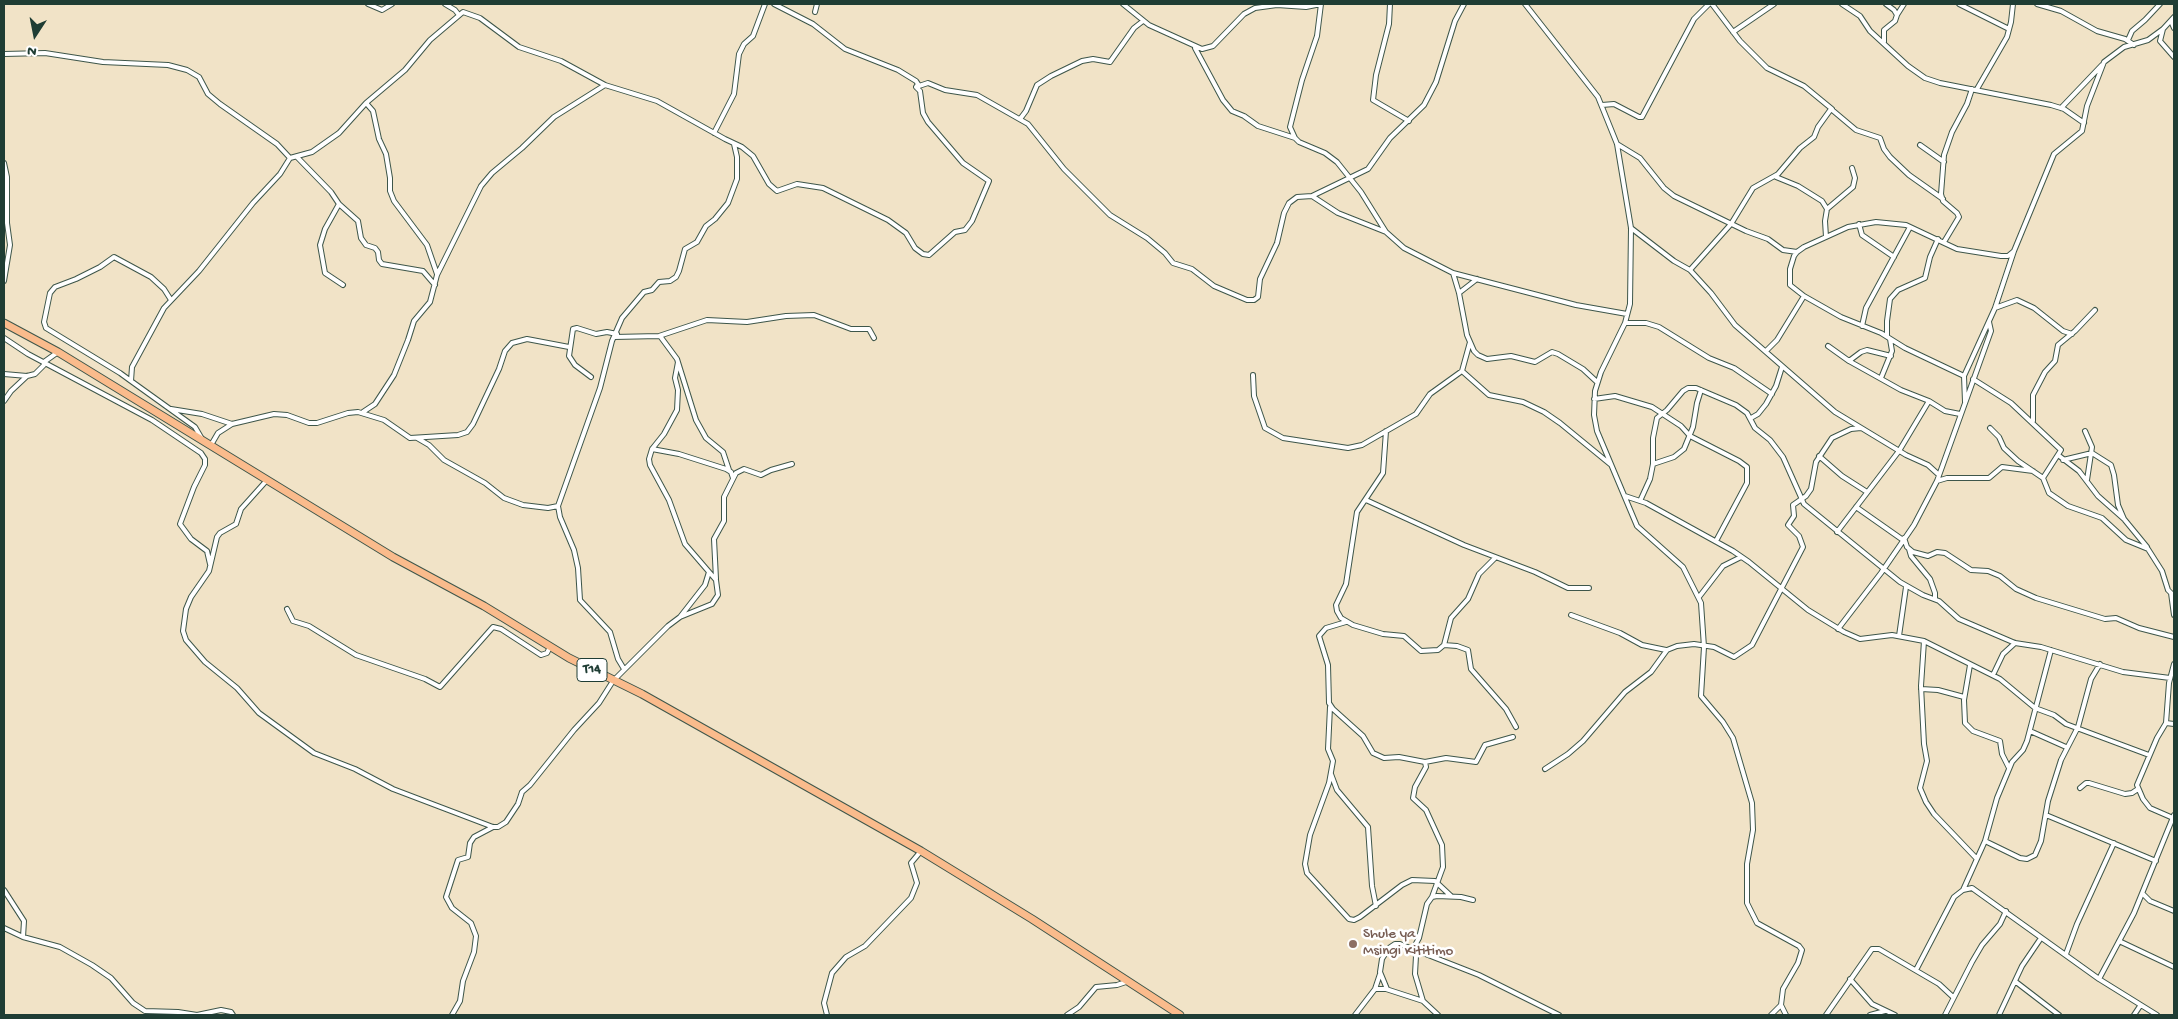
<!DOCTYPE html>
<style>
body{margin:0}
#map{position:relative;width:2178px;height:1019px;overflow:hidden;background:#f1e3c7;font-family:"Gochi Hand",sans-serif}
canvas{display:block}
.frame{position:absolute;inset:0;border:5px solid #1f3d34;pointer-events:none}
.north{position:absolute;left:10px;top:10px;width:50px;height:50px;-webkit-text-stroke:4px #fff;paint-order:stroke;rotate:191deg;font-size:14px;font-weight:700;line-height:20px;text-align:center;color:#1f3d34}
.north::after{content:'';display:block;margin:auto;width:18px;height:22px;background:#1f3d34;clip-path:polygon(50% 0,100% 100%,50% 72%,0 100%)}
</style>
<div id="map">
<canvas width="2178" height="1019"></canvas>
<div class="frame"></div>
<div class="north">N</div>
</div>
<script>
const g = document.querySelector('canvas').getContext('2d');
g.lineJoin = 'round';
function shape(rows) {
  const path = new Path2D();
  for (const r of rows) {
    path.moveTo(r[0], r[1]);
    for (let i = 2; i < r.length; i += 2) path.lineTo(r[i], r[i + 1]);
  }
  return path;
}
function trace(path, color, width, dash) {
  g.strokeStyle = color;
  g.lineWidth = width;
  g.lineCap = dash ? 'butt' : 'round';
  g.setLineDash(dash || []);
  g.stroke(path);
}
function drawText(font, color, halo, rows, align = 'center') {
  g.font = font + ' "Gochi Hand",sans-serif';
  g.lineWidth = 5;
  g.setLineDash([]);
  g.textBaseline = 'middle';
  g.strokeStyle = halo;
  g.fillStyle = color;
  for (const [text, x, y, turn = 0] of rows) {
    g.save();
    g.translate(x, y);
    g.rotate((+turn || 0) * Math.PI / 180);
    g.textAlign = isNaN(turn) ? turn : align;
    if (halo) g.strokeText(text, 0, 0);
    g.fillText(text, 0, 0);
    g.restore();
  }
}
const street = shape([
 [368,4,382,10,392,4],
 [445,4,455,10,459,15],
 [1123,4,1149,25,1202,49,1213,46,1244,14,1255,8,1277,5,1306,7,1321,4],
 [1321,4,1317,36,1302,80,1290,127,1295,138,1299,142,1325,153,1337,162,1361,192,1386,232,1404,248,1453,273,1576,305,1627,314],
 [1390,4,1389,24,1376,75,1373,100,1409,121],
 [1525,4,1598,97,1617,144,1631,228,1630,304,1625,323,1601,372,1595,391,1594,415,1597,431,1637,526,1683,567,1701,603,1704,647,1701,696,1723,722,1733,738,1752,803,1753,830,1747,864,1747,903,1757,923,1799,946,1802,950,1798,963,1783,989,1781,1005,1786,1015],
 [1712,4,1740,41,1767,68,1804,86,1832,109],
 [1842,4,1860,16,1870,31,1908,66,1925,78,1940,83,2051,105,2064,109,2084,123],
 [1959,4,2009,29],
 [2037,4,2061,11,2097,31,2125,39,2134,45],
 [815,12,817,4],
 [1897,15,1904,4],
 [2171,21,2174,28],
 [2163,29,2160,41,2174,57],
 [1733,32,1774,4],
 [2128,40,2132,31,2145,20,2160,4],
 [1884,42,1884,30,1895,21,1897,15,1894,10,1886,4],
 [1195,48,1223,100,1232,111,1244,116,1258,126,1295,138],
 [4,54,45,53,103,62,168,65,187,70,199,77,208,94,220,104,277,144,290,158],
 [916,87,928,83,945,90,977,95,1028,124,1064,169,1110,215,1147,238,1165,253,1173,263,1192,269,1214,286,1247,300,1254,300,1258,297,1260,279,1277,243,1284,213,1289,203,1297,197,1312,196,1338,213,1386,232],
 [1977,89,2007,37,2011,22,2013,4],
 [366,103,373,111,379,139,386,154,390,178,390,191,394,201,427,245,437,274],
 [1602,105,1614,104,1639,117,1642,117,1694,19,1709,4],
 [2061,108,2102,65],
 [1020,119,1026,111,1037,85,1051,76,1082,61,1093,59,1110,62,1134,28,1143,21],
 [714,133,734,94,739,54,744,44,753,36,765,4],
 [1617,144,1640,158,1664,188,1674,196,1746,231,1768,239,1783,250,1797,252],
 [1920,145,1944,162],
 [297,157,331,192,339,204,358,221,361,238,366,245,375,248,378,252,379,260,382,264,423,271,435,285],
 [4,163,7,177,7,223,10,245,4,281],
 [1776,177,1798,186,1822,201,1827,209],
 [1312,196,1368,169,1390,138,1424,105,1436,82,1455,21,1464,4],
 [339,204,325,229,320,245,325,273,343,285],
 [1859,224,1862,235,1894,257],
 [1631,228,1674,261,1690,270,1711,293,1735,325,1835,412,1906,455,1928,465,1939,475],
 [1826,237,1825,221,1827,209,1853,187,1855,178,1852,168],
 [1944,242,1959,217,1957,213,1943,201,1941,194,1944,155,1952,132,1967,104,1972,89],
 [1690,270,1731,224,1753,188,1778,174,1800,148,1814,137,1818,127,1831,109,1856,130,1880,138,1884,149,1890,157,1909,175,1943,199],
 [1453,273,1459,293,1467,335,1474,351,1478,355,1487,359,1511,356,1535,362,1552,352,1558,354,1583,369,1597,382],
 [1459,293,1477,279],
 [1995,308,2017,300,2034,308,2063,331,2072,334],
 [1625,323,1646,323,1659,327,1709,358,1734,368,1772,394],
 [1862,326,1866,308,1910,227],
 [660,336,677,359,696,420,706,438,723,452,729,470],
 [1887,336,1887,321,1890,299,1898,290,1925,278,1930,257,1938,239],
 [614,337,659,336,707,320,747,322,786,316,814,315,851,329,869,329,874,338],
 [4,338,28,354,152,420,201,453,205,459,205,465,194,487,180,524,191,539,207,551,210,564],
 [1828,346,1849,361,1901,390,1929,401,1945,411,1960,414],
 [1766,351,1777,340,1804,296],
 [1849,361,1861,352,1867,350,1891,356],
 [1462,371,1489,395,1523,402,1544,412,1560,423,1610,464],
 [4,374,27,376,35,374,44,365,44,362,58,352],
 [1253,375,1254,396,1265,428,1283,438,1348,448,1362,445,1416,414,1430,394,1462,371,1470,342],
 [1964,376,1905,348,1881,333,1841,317,1804,296,1790,285,1790,269,1794,256,1797,252,1804,247,1848,227,1876,222,1906,225,1957,249,2001,256,2008,256,2014,251],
 [591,377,575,365,569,356,573,329,577,328,596,334,607,332,617,334],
 [1881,378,1892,351,1890,339],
 [1973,379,2011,403,2061,450,2043,478,2049,493,2068,506,2102,518,2126,540,2148,549,2162,571,2168,590,2174,596],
 [131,381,120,373,46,328,44,322,50,293,55,287,76,279,100,267,114,257,151,277,164,289,171,300],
 [1594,399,1615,396,1652,407,1681,426,1690,436,1739,461,1747,467,1747,483,1716,541],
 [4,401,11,391,27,376],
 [1965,402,1964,376,1995,308,2014,251,2054,154,2082,131,2087,106,2104,62,2124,47,2148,40,2163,29,2174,17],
 [171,409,202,414,232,424,274,414,287,415,309,423,317,423,348,413,358,412,384,420,410,438,458,435,467,432,473,424,499,369,505,351,512,343,527,339,569,347],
 [363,412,375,404,394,375,408,340,414,321,430,302,437,275,481,186,492,173,522,148,554,117,605,85],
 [1751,418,1758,414,1766,404,1776,386,1782,367],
 [2033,421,2033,395,2045,372,2055,361,2058,345,2075,331,2095,310],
 [1990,428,1999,437,2004,448,2018,461,2043,478],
 [1386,431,1383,473,1357,512,1346,584,1336,605,1337,611,1341,618,1353,625,1383,634,1404,636,1421,651,1438,650,1444,645,1451,618,1468,599,1479,574,1495,558],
 [2085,431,2092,447,2087,480],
 [417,438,429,445,444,460,485,483,504,498,523,505,548,508,558,506],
 [202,439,195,427,131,381,132,367,164,308,199,271,253,203,280,174,290,158,312,152,339,133,366,103,405,70,430,40,463,12,480,18,519,47,561,61,605,85,657,101,725,139,742,147,753,156,769,184,777,191,797,184,823,188,888,220,906,233,915,248,923,254,929,255,955,232,965,230,972,221,989,181,963,163,928,122,923,113,920,91,916,87,918,84,916,81,898,70,845,49,813,24,774,4],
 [211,445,218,433,232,424],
 [652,449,679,454,726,469,731,472,733,478],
 [2058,455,2079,471,2098,496,2124,519,2147,547],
 [1819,456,1842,476,1867,492],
 [2063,460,2092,453,2111,465,2114,475,2118,505,2124,519],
 [1653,464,1674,457,1684,449,1693,427,1697,403,1701,390],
 [267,480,241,509,236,524,220,533,217,537,209,571,191,597,186,609,183,631,186,640,205,662,237,688,259,713,314,753,355,769,393,789,493,827,498,827,506,822,518,804,522,792,530,785,574,730,599,703,613,681,668,626,680,617,712,604,718,595,716,580,685,544,669,500,650,465,649,459,652,449,664,434,677,410,678,390,675,378,678,362],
 [1937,481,1947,478,1989,478,2002,467,2033,471],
 [1625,496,1646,503,1733,551,1749,562,1808,610,1844,632,1860,639,1892,635,1924,641,2000,679,2035,708,2054,715,2066,724,2149,755],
 [1366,500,1464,545,1535,572,1568,588,1589,588],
 [1640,501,1650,479,1653,464,1653,438,1657,418,1667,410,1683,391,1688,388,1696,388,1736,405,1747,413,1755,428,1770,440,1783,457,1804,504,1900,582,1923,595,1939,601,1959,619,2015,643,2041,647,2123,672,2170,678],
 [1856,507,1903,540],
 [1837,532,1899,451,1929,401],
 [1904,538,1907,547,1913,552,1928,556,1937,552,1945,553,1971,570,1988,571,2000,576,2016,589,2036,598,2105,619,2116,618,2139,628,2174,637],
 [1909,549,1911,556,1930,579,1935,593,1935,599],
 [716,579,714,539,724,521,724,497,736,473,744,469,761,475,771,470,792,464],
 [2171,593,2174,615],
 [1699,597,1723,566,1741,557],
 [287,609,293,621,309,626,356,655,425,679,440,687,493,627,501,629,541,655,547,653,550,647],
 [1571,615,1620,633,1642,645,1666,650],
 [680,617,705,585,709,572],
 [1346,622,1326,628,1319,636,1328,665,1329,703,1333,709,1363,736,1373,753,1384,758,1399,757,1425,762,1446,758,1476,762,1485,745,1513,737],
 [1838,629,1881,573,1914,525,1937,481,1991,331,1989,322],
 [1899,636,1906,587],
 [1924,641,1921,686,1924,744,1927,761,1920,788,1926,802,1934,814,1977,859],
 [1444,645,1457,646,1468,650,1471,669,1506,709,1516,727],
 [1970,665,1964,700,1965,723,1973,731,2000,741,2002,754,2009,768],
 [624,669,618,659,610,632,580,600,578,568,574,550,560,517,558,506,600,388,612,341,622,318,644,292,652,290,659,282,670,281,676,277,679,271,685,249,697,242,706,226,715,219,728,203,737,179,737,157,734,144],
 [1993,675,2003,654,2015,643],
 [1921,689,1938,690,1964,697],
 [1330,707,1328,749,1333,761,1329,783,1310,835,1305,864,1307,873,1349,919,1354,920,1360,917,1402,885,1412,880,1435,881,1451,896],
 [2166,723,2174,724],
 [2030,731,2066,747],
 [1425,762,1426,767,1415,787,1413,798,1426,810,1442,845,1443,867,1432,897],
 [1545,769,1568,754,1583,741,1625,692,1651,672,1667,650,1677,646,1694,644,1714,647,1734,657,1752,645,1803,547,1799,536,1788,525,1794,516,1793,505,1806,496,1811,489,1816,462,1832,438,1851,429,1861,428],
 [1331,774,1337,790,1368,827,1372,886,1376,906],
 [2080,788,2086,783,2089,783,2125,794,2132,793,2138,789],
 [2046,815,2156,861],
 [2173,818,2150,808,2143,799,2137,785,2157,738,2166,723,2169,683,2174,664],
 [1985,841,2020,858,2027,859,2035,855,2041,841,2048,801,2061,760,2078,727,2091,679,2100,664],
 [4,890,24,921,23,937],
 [1963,890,1985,841,1997,798,2012,762,2023,750,2027,741,2051,650],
 [2143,894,2150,901,2174,911],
 [4,928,23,937,60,947,92,965,111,978,133,1003,145,1011,178,1012,197,1015],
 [2119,941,2174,967],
 [2066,954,2077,924,2114,843],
 [1916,970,1954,897,1963,890,1972,888,2099,979],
 [1850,979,1872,1004,1895,1015],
 [2016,982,2059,1015],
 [1375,989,1380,974],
 [1387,989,1380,972,1382,959,1389,948,1395,944,1400,944,1479,975,1559,1015],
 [1423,1001,1415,974,1416,956,1413,949,1419,938,1427,904,1432,897,1437,896,1461,897,1473,900],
 [197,1015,221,1010,231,1012,233,1015],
 [452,1015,460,1001,463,981,474,952,476,936,471,923,452,908,446,897,458,860,468,857,470,843,474,837,493,827],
 [827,1015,824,1003,832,973,846,957,865,946,911,898,917,883,911,863,921,851],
 [1067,1015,1079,1007,1096,987,1117,985,1126,982],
 [1355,1015,1375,989,1386,989,1423,1001,1438,1015],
 [1771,1015,1781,1005],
 [1826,1015,1872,949,1879,949,1939,984,1953,997],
 [1870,1015,1885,1011],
 [1945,1015,1972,962,1982,945,2000,924,2006,911],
 [1999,1015,2022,966,2041,938],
 [2134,1015,2140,1006],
 [2157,1015,2099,979,2134,913,2174,815]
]);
const highway = shape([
 [4,323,58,352,393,557,484,606,569,658,642,694,921,851,1032,919,1180,1015]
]);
const markers = [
 [1353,944,5,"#8d6e63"]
];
const shields = [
 [592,670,30]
];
const shieldNames = [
 ["T14",592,670]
];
const educationNames = [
 ["Shule ya",1363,935],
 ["Msingi Kititimo",1363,952]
];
trace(street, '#3e564a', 6);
trace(highway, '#3e564a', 9);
trace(street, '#fff', 4);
trace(highway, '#fabb8c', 7);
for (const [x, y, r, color] of markers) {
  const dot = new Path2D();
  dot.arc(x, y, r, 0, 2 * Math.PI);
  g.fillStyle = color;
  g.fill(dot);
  trace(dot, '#fff', 2);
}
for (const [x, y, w] of shields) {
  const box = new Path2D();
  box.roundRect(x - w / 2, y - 11.5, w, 23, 4);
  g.fillStyle = '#fff';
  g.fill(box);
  trace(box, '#1f3d34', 1);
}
drawText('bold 14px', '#1f3d34', null, shieldNames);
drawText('15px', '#785e54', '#fff', educationNames, 'left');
</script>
